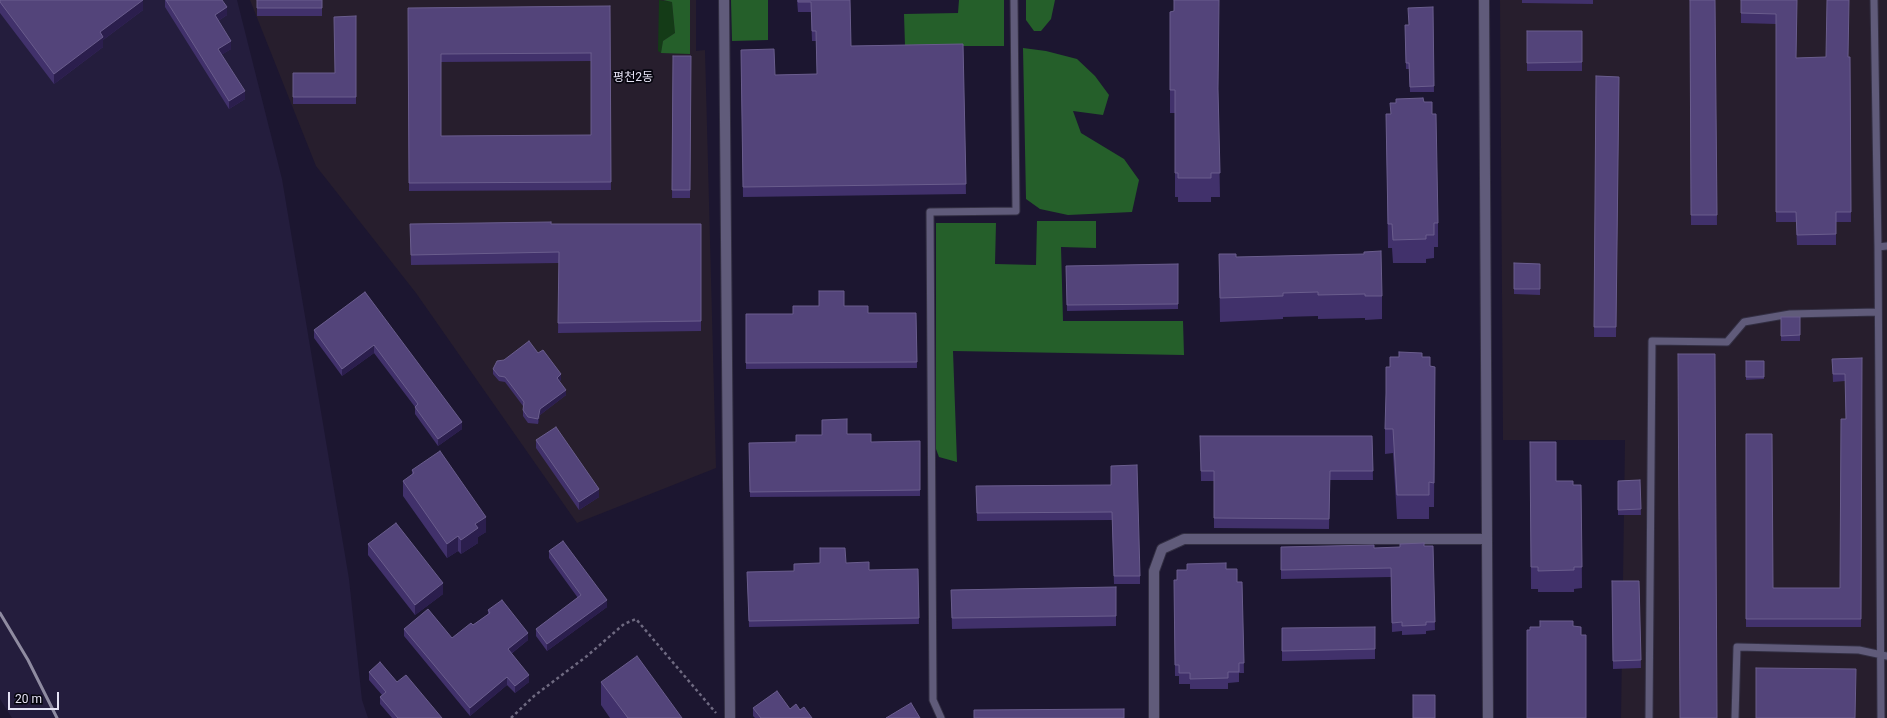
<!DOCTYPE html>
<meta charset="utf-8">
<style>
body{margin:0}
#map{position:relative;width:1887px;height:718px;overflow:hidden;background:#1c1630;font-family:Roboto,sans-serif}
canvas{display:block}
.scale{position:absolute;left:8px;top:692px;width:51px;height:18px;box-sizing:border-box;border:2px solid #e5e2f4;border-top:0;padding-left:5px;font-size:12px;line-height:14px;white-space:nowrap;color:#e5e2f4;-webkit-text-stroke:3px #06050e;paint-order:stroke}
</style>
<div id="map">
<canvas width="1887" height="718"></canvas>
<div class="scale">20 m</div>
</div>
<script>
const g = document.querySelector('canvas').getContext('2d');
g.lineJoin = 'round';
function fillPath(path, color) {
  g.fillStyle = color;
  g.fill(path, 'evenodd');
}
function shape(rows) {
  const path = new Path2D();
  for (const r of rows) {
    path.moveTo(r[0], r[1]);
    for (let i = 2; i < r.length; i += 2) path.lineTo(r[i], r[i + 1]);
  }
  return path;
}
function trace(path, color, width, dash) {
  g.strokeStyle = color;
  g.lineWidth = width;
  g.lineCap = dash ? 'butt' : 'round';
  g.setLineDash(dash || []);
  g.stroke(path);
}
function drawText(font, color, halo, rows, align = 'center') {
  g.font = font + ' Roboto,"Noto Sans KR",sans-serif';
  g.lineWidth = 3.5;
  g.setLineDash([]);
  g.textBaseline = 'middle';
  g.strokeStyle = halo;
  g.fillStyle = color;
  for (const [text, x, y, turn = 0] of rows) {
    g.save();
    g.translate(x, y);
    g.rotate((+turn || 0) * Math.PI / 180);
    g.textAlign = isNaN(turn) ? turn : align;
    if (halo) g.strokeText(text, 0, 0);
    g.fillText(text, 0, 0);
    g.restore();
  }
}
const built = shape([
 [0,0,237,0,282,179,349,579,362,700,368,718,12,718,0,699]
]);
const industrial = shape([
 [250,0,696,0,696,51,705,50,716,468,577,523,416,293,316,166],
 [1500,0,1887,0,1887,718,1621,718,1625,440,1503,440]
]);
const green = shape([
 [659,0,672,2,675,33,663,41,661,53,658,51]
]);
const forest = shape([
 [663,0,690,0,690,54,661,53,663,41,675,33,672,2],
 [731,0,768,0,768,40,732,41],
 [959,0,1004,0,1004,46,905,46,904,14,958,13],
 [1026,0,1055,0,1051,19,1041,31,1034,31,1026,20],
 [1023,48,1046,51,1077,59,1095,76,1109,95,1103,115,1073,111,1081,133,1124,159,1139,180,1132,212,1068,215,1040,209,1026,199],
 [1037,221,1096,221,1096,248,1061,247,1063,321,1183,321,1184,355,953,351,957,462,939,457,936,449,936,223,996,223,995,264,1036,265]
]);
const path = shape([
 [511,718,534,696,587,656,624,624,636,619,716,713]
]);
const lane = shape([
 [1874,0,1878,247],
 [941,718,933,700,930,212,1016,211,1014,0],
 [1649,718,1652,341,1727,342,1744,322,1790,314,1878,312],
 [1735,718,1737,647,1859,650,1887,656],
 [1881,718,1878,247,1887,246]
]);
const street = shape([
 [724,0,730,718],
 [1154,718,1154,571,1162,549,1184,539,1487,539]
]);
const secondary = shape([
 [1484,0,1488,718]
]);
const rail = shape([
 [0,613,28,660,57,718]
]);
const wall = shape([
 [0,0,143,10,103,40,103,47,54,84,0,13],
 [165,0,222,0,227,15,218,21,231,49,221,55,245,99,229,109,165,7],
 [257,0,322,0,322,16,257,16],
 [797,0,850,0,851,46,963,44,966,194,743,197,741,50,775,75,817,74,816,41,812,41,811,12,798,12],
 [1522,0,1593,0,1593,4,1522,3],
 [1690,0,1715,0,1717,225,1691,225],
 [1741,0,1797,0,1796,58,1850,57,1851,222,1836,222,1836,245,1797,245,1796,222,1776,222,1776,24,1741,23],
 [610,6,611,190,409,191,408,8],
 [591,61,591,135,441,136,441,62],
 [1433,7,1434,92,1410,92,1409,69,1406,69,1405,25,1409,25],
 [1170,12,1218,95,1220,197,1211,197,1211,202,1178,202,1178,197,1175,197,1175,113,1170,113],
 [356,16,356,104,293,104,293,73,335,73],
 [1527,31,1582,31,1582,71,1527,71],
 [673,56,691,56,690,198,672,198],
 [1596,76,1619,77,1616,337,1594,337],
 [1424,102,1432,114,1438,223,1438,247,1434,247,1434,258,1426,259,1426,263,1393,263,1392,248,1388,248,1386,114,1391,114],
 [410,224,701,224,701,331,558,333,559,263,411,265],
 [1219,254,1236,257,1382,296,1382,319,1365,320,1365,318,1318,319,1318,316,1283,317,1283,319,1220,322],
 [1514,263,1540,264,1540,295,1514,294],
 [1178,264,1178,309,1067,311,1066,266],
 [365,292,462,429,438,446,415,414,415,407,374,353,342,376,314,338,314,330],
 [844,306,868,313,916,313,917,368,746,369,746,314,793,314],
 [1781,317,1800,317,1800,341,1781,341],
 [538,353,561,380,559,381,566,395,540,415,538,424,528,423,523,416,523,406,505,382,499,381,493,374,493,369,504,360],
 [1422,357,1430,366,1435,367,1434,507,1429,507,1429,519,1397,519,1393,453,1385,454,1385,429,1390,367],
 [1862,358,1861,627,1746,627,1746,434,1773,588,1840,588,1846,419,1845,381,1833,382,1832,359],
 [1746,361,1764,361,1764,379,1746,380],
 [847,434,871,442,920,441,920,496,750,497,749,443,796,442],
 [1200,436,1372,436,1373,480,1330,480,1329,529,1214,528,1214,481,1201,481],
 [536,440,599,497,579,510,536,448],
 [1530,442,1556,481,1573,485,1581,485,1582,588,1574,589,1574,592,1538,592,1538,589,1531,589],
 [412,470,486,532,478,537,478,543,461,554,458,551,447,558,403,496,403,481,412,475],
 [1640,480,1641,515,1618,515,1618,481],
 [1111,485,1140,576,1140,584,1114,584,1112,520,977,521,976,486],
 [368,544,443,594,415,615,368,555],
 [1433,546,1435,630,1426,631,1426,634,1402,635,1402,631,1392,632,1391,577,1281,579,1281,547,1374,548],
 [549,551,607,607,547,651,536,636,536,629,578,598,549,558],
 [846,563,869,570,918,569,919,624,749,627,747,572,794,571],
 [1226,569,1237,582,1242,582,1244,673,1239,673,1239,682,1228,683,1228,689,1190,689,1190,684,1179,684,1179,676,1175,676,1174,580,1177,580],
 [1612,581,1639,581,1641,668,1613,669],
 [1116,587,1116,626,952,629,951,590],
 [488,610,528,640,511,654,529,682,515,693,507,685,470,716,404,636,404,629,452,638,473,625,488,614],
 [1282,628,1375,649,1375,659,1282,661],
 [369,672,397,682,442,718,392,718,380,704,380,697,382,695,369,680],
 [601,682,682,718,610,718,601,705],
 [753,708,790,709,800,710,812,718,755,718,753,716]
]);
const shadedWall = shape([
 [143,0,143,10,103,40,103,47,54,84,54,74,100,32],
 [227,7,227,15,215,23,215,15],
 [231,41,231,49,218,57,218,49],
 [245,91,245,99,229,109,229,101],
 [374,345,374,353,342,376,342,369],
 [561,374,561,380,557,383,557,378],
 [566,390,566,395,540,415,538,424,538,419,540,409],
 [462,422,462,429,438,446,438,439],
 [599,489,599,497,579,510,579,502],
 [486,517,486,532,478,537,478,543,461,554,461,540,475,524],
 [458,536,458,551,447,558,447,544],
 [443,583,443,594,415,615,415,605],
 [607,600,607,607,547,651,547,644],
 [528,633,528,640,508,656,508,649],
 [529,675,529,682,515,693,515,686],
 [507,677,507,685,470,716,470,708]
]);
const building = shape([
 [0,0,143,0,100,32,103,37,54,74,0,2,0,0],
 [166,0,222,0,227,7,215,15,231,41,218,49,245,91,229,101,166,0],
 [257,0,322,0,322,8,257,8,257,0],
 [798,0,850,0,851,46,963,44,966,184,743,187,741,50,774,49,775,75,817,74,816,31,812,31,811,2,798,2,798,0],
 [1174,0,1219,0,1218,89,1220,173,1211,173,1211,178,1178,178,1178,173,1175,173,1175,90,1170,90,1170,12,1174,11,1174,0],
 [1690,0,1715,0,1717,215,1691,215,1690,0],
 [1741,0,1797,0,1796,58,1826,57,1827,0,1849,0,1848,57,1850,57,1851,212,1836,212,1836,234,1797,235,1796,212,1776,212,1776,14,1741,13,1741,0],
 [610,6,611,182,409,183,408,8,610,6],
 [591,53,591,135,441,136,441,54,591,53],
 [1433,7,1434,86,1410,87,1409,63,1406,63,1405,25,1409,25,1408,8,1433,7],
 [356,16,356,97,293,97,293,73,335,73,334,17,356,16],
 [1527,31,1582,31,1582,62,1527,63,1527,31],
 [673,56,691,56,690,190,672,190,673,56],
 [1596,76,1619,77,1616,327,1594,327,1596,76],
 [1423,98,1424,102,1432,102,1432,114,1436,114,1438,223,1434,223,1434,235,1426,235,1426,239,1393,240,1392,224,1388,224,1386,114,1391,114,1390,103,1396,103,1396,99,1423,98],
 [551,222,551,224,701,224,701,321,558,323,559,252,411,255,410,224,551,222],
 [1381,251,1382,296,1365,296,1365,294,1318,295,1318,292,1283,293,1283,296,1220,298,1219,254,1236,254,1236,257,1364,254,1364,252,1381,251],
 [1514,263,1540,264,1540,289,1514,289,1514,263],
 [1178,264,1178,304,1067,305,1066,266,1178,264],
 [819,291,844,291,844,306,868,306,868,313,916,313,917,362,746,363,746,314,793,314,793,306,819,306,819,291],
 [365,292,462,422,438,439,415,407,418,404,374,345,342,369,314,330,365,292],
 [1781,317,1800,317,1800,335,1781,336,1781,317],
 [529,341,538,353,543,350,561,374,557,378,566,390,540,409,538,419,528,417,523,410,524,402,505,377,499,376,493,369,497,361,504,360,529,341],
 [1399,352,1422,353,1422,357,1430,357,1430,366,1435,367,1434,483,1429,482,1429,495,1397,495,1393,429,1385,429,1386,393,1386,367,1390,367,1390,357,1399,357,1399,352],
 [1678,354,1715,354,1717,718,1680,718,1678,354],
 [1862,358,1861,619,1746,619,1746,434,1772,434,1773,588,1840,588,1841,419,1846,419,1845,374,1833,374,1832,359,1862,358],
 [1746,361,1764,361,1764,377,1746,377,1746,361],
 [847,419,847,434,871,434,871,442,920,441,920,490,750,492,749,443,796,442,796,435,822,435,822,420,847,419],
 [556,427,599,489,579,502,536,440,556,427],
 [1200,436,1372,436,1373,471,1330,471,1329,519,1214,518,1214,471,1201,471,1200,436],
 [1530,442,1556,442,1556,481,1573,481,1573,485,1581,485,1582,567,1574,567,1574,570,1538,571,1538,567,1531,567,1530,442],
 [440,451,486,517,475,524,478,528,461,540,458,536,447,544,403,481,414,473,412,470,440,451],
 [1137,465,1140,576,1114,576,1112,512,977,513,976,486,1111,485,1111,466,1137,465],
 [1640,480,1641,509,1618,510,1618,481,1640,480],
 [396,523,443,583,415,605,368,544,396,523],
 [563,541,607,600,547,644,536,629,581,595,549,551,563,541],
 [1424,543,1424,546,1433,546,1435,622,1426,622,1426,625,1402,626,1402,622,1392,623,1391,568,1281,570,1281,547,1374,545,1374,548,1400,547,1400,544,1424,543],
 [820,548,845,548,846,563,869,562,869,570,918,569,919,618,749,621,747,572,794,571,794,564,820,563,820,548],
 [1226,563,1226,569,1237,569,1237,582,1242,582,1244,663,1239,663,1239,672,1228,672,1228,678,1190,679,1190,673,1179,673,1179,665,1175,665,1174,580,1177,580,1177,570,1187,570,1187,564,1226,563],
 [1612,581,1639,581,1641,660,1613,661,1612,581],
 [1116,587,1116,616,952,618,951,590,1116,587],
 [502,600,528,633,508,649,529,675,515,686,507,677,470,708,404,629,428,609,452,638,471,623,473,625,490,613,488,610,502,600],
 [1540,621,1573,621,1573,626,1581,627,1581,635,1586,635,1586,718,1527,718,1527,630,1530,630,1530,627,1540,627,1540,621],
 [1375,627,1375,649,1282,651,1282,628,1375,627],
 [637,656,682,718,628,718,601,682,637,656],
 [380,662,397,682,406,675,442,718,398,718,380,697,386,692,369,672,380,662],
 [1756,668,1856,669,1855,718,1756,718,1756,668],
 [777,691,790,709,796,704,800,710,804,707,812,718,761,718,753,708,777,691],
 [1413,695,1435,695,1435,718,1413,718,1413,695],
 [911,703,920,718,886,718,911,703],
 [1124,709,1124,718,974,718,974,710,1124,709]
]);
const quarterNames = [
 ["평천2동",633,78]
];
fillPath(built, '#241d3d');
fillPath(industrial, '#271e2d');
fillPath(green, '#143b17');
fillPath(forest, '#255f2a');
trace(lane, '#332f43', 9);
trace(street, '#332f43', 12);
trace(secondary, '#332f43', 12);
trace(path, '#6f6a81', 2.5, [3, 3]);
trace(lane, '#605b7a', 7);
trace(street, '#605b7a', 10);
trace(secondary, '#605b7a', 10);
trace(rail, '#8f8ba1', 3);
fillPath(wall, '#41316b');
fillPath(shadedWall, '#2b1e4d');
fillPath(building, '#53447a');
trace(building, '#6a5d8d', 1);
drawText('12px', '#e5e2f4', '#06050e', quarterNames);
</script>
